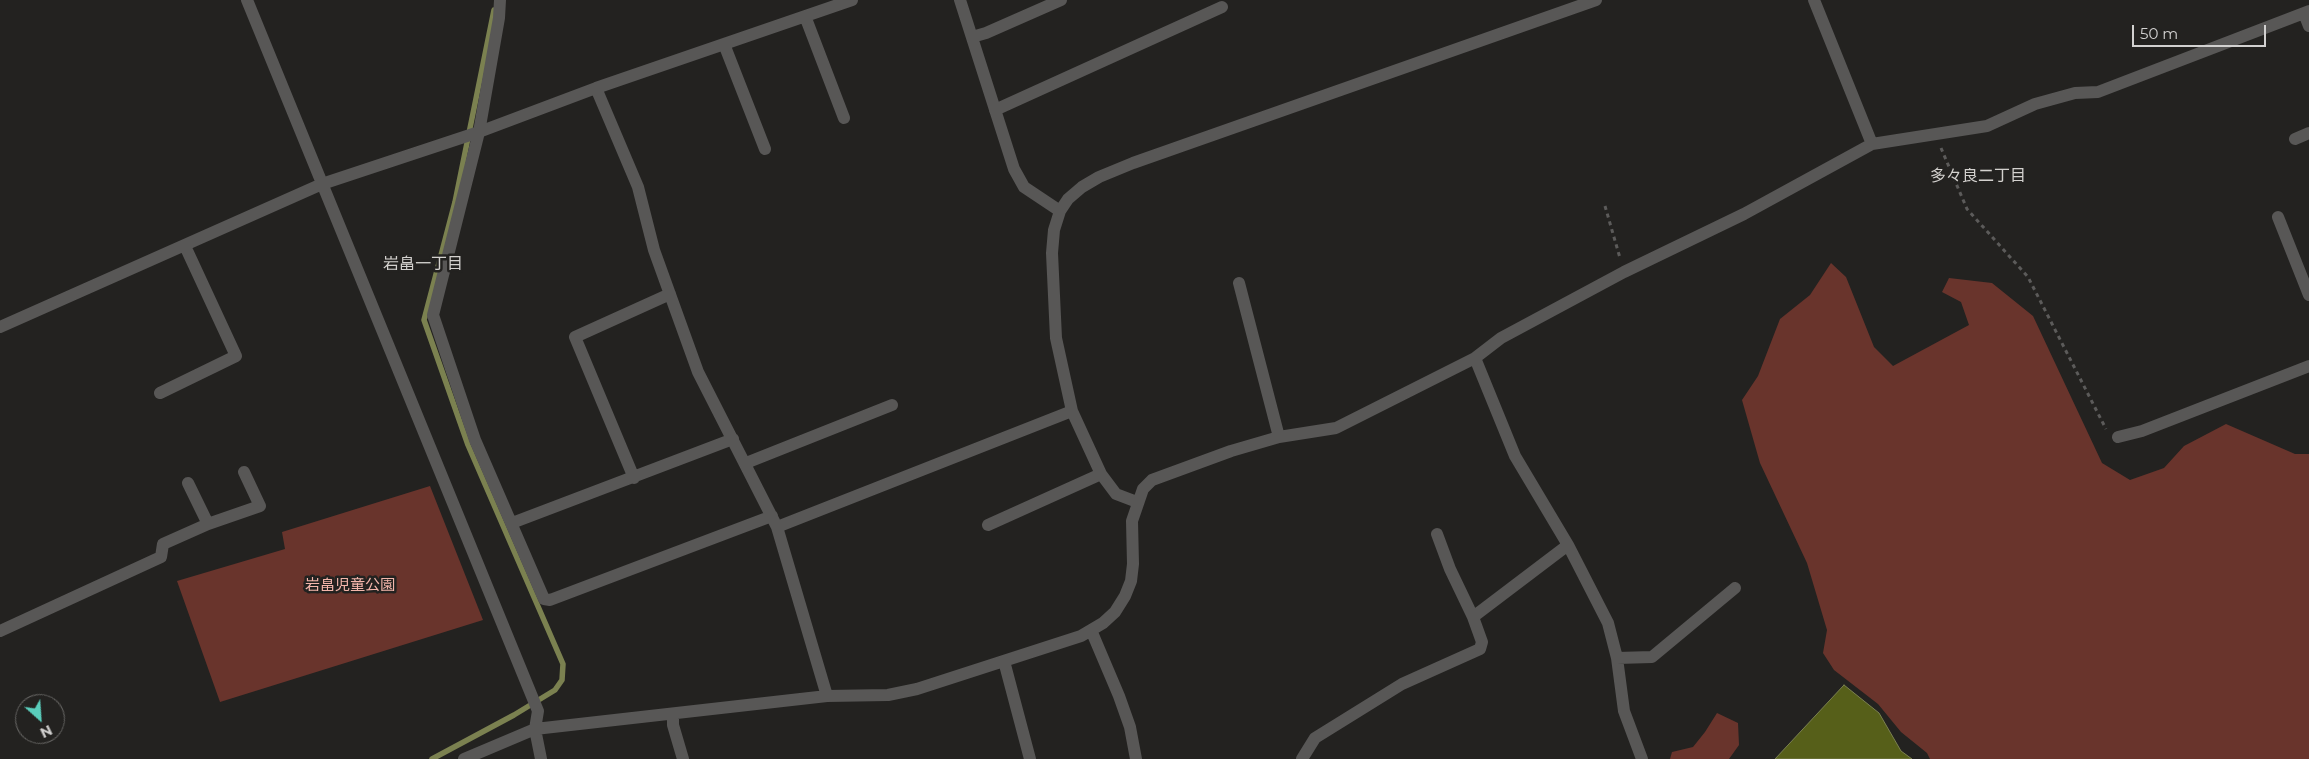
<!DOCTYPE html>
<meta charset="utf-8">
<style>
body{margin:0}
#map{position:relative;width:2309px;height:759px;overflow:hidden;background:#232220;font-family:Montserrat,sans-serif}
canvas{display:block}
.north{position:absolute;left:15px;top:694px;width:50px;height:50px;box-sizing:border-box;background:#232220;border:1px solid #696866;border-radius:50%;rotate:154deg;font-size:14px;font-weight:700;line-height:20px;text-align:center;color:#d2d1d0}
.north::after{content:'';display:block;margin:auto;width:18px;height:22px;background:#5acebc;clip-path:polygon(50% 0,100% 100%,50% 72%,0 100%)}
.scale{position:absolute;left:2132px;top:25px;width:134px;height:22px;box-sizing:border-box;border:2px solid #d2d1d0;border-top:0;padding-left:6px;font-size:15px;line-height:18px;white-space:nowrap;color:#d2d1d0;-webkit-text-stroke:4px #232220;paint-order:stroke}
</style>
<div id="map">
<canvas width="2309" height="759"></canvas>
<div class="north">N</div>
<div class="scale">50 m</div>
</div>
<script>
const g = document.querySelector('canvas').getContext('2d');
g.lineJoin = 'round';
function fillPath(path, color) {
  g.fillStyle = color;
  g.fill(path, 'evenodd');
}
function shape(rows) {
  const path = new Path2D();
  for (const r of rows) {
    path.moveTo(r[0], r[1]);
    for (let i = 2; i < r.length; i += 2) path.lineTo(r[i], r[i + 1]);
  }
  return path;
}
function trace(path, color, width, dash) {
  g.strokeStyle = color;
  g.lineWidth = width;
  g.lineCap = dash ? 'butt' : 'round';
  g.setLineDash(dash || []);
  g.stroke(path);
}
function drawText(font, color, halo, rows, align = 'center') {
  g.font = font + ' Montserrat,"Noto Sans JP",sans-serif';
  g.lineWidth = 5;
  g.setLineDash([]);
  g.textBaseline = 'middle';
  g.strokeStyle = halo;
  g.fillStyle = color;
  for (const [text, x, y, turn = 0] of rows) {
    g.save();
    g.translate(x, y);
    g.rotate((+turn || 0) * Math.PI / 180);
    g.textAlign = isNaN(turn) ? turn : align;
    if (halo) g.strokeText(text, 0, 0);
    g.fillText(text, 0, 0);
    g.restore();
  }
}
const green = shape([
 [1831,263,1846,277,1874,347,1893,366,1969,325,1961,302,1942,292,1949,278,1992,283,2033,316,2102,463,2130,480,2164,468,2184,446,2226,424,2295,454,2309,454,2309,759,1930,759,1927,753,1901,732,1878,704,1834,670,1823,653,1827,630,1807,563,1760,463,1742,400,1758,376,1780,319,1810,295],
 [430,486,483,620,220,702,177,581,285,549,282,532],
 [1717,713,1738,723,1739,745,1729,759,1670,759,1672,752,1693,747,1705,732]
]);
const water = shape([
 [1844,685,1879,713,1901,751,1912,759,1775,759,1844,685]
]);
const stream = shape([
 [432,759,514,715,555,690,562,680,563,664,468,445,424,320,455,202,494,10]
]);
const path = shape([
 [1941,148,1967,209,2028,277,2106,429],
 [1605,206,1620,258]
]);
const minor = shape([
 [247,0,538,711,535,729,541,759],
 [500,0,499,18,479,132,433,315,475,440,544,599,550,600,772,516],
 [960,0,1014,169,1024,187,1060,211],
 [1814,0,1872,144],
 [2304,13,2309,26],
 [805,16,844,118],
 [972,37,986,33,1061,0],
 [724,44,765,149],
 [596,88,638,187,654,250,698,372,777,527,827,696],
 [995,110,1222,7],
 [2295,139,2309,133],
 [2278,217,2309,295],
 [1239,283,1279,437],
 [0,327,322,184,479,132,596,88,852,0],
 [1475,358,1515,456,1568,545,1608,623,1617,658,1624,711,1642,759],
 [160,393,236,356,185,246],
 [2118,437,2142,431,2309,366],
 [746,463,892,405],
 [634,478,575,337,670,294],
 [188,483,208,524],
 [1137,502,1116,494,1101,474,1072,411,1056,338,1052,253,1054,230,1060,211,1068,199,1082,187,1099,177,1133,163,1596,0],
 [512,523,733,439],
 [988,525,1101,474],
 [777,527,1072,411],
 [1473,617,1568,545],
 [1091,630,1119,696,1130,727,1136,759],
 [0,631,161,557,163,544,208,524,260,506,244,472],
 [1617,658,1652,657,1735,588],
 [1004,661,1030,759],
 [673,715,673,725,683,759],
 [464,759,535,729,827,696,888,695,917,689,1081,636,1103,623,1115,612,1125,596,1131,581,1133,564,1132,521,1143,489,1152,480,1231,451,1279,437,1336,428,1475,358,1501,338,1624,272,1744,214,1872,144,1987,126,2035,104,2075,93,2098,92,2309,11],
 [1302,759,1315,738,1402,684,1480,649,1482,642,1473,617,1450,569,1437,534]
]);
const parkNames = [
 ["岩畠児童公園",350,586]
];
const neighbourhoodNames = [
 ["多々良二丁目",1978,176],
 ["岩畠一丁目",423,264]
];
fillPath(green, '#69342c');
fillPath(water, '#565f19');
trace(water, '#7b8150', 1);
trace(stream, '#7b8150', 5.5);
trace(path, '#5c5b5a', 3, [4, 4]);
trace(minor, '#585756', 12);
drawText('15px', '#f4b6ab', '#232220', parkNames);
drawText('16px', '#d3d1ce', '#232220', neighbourhoodNames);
</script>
